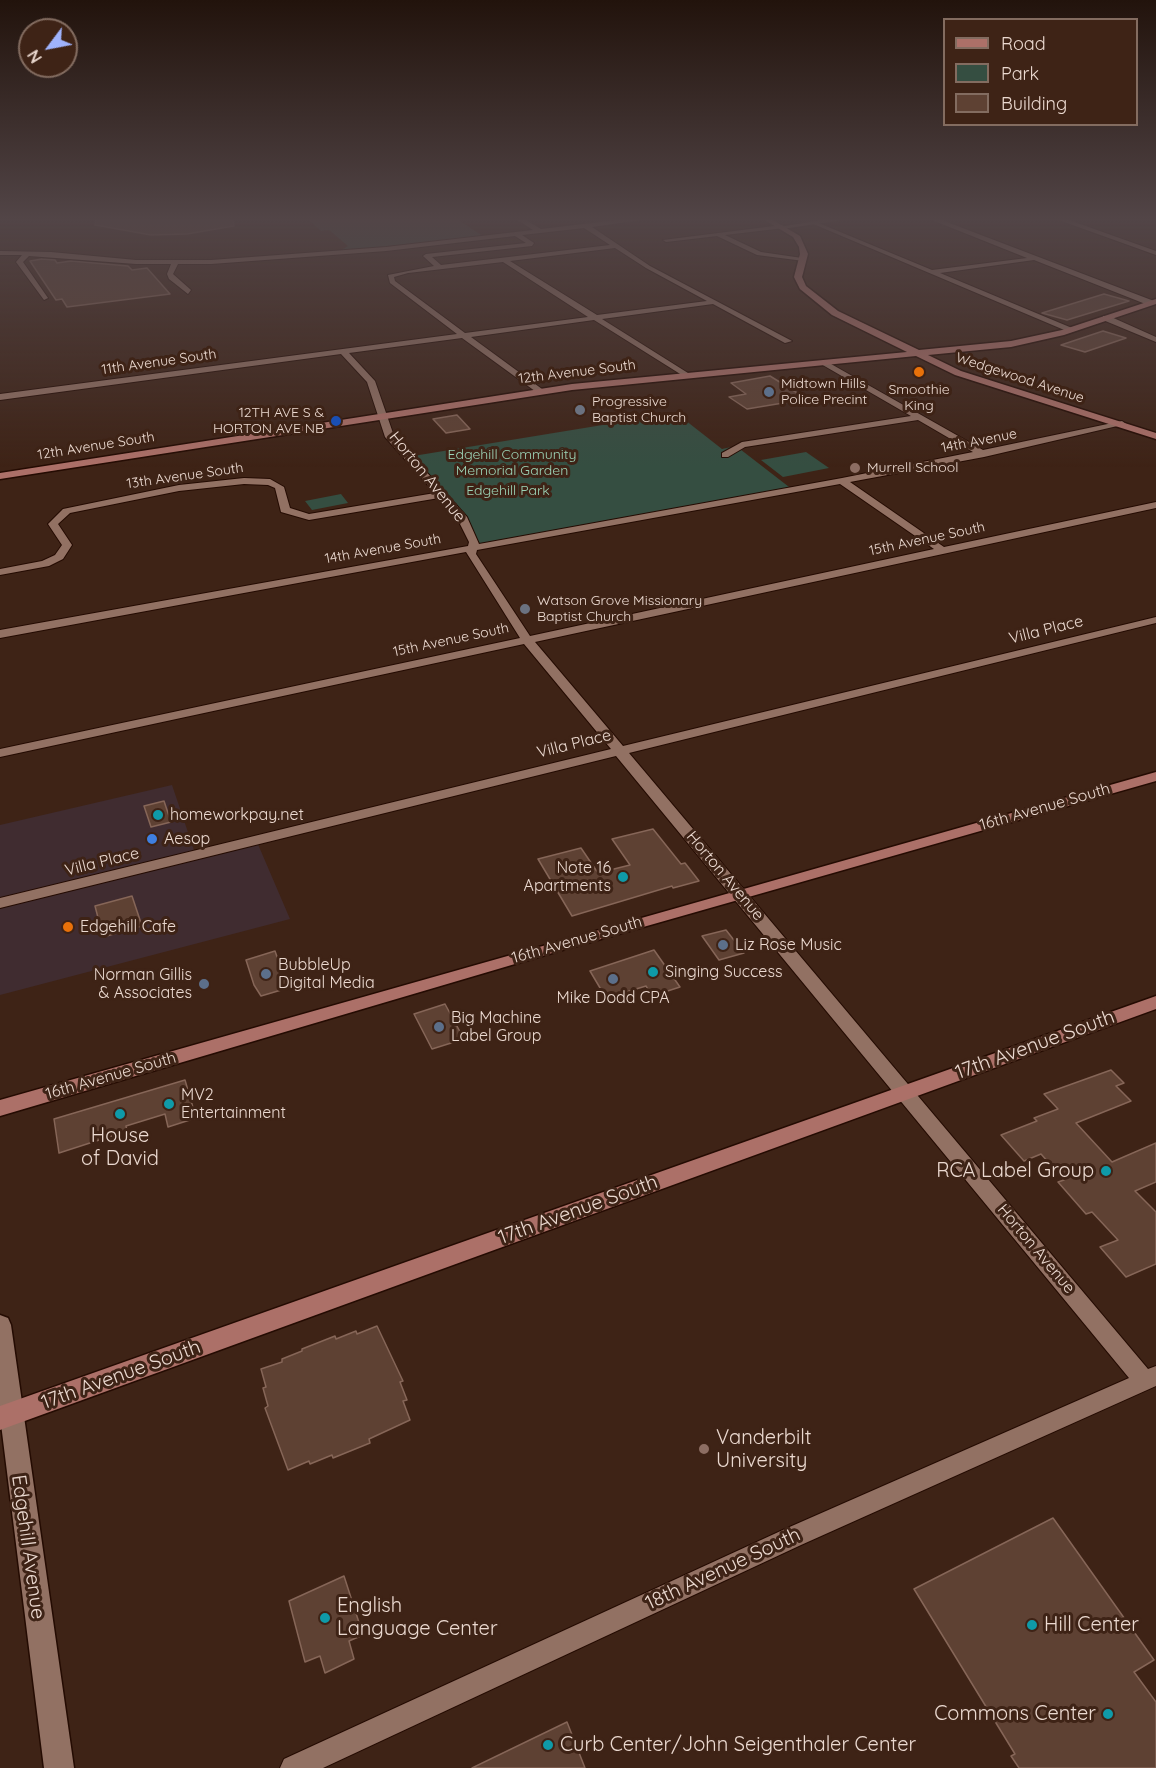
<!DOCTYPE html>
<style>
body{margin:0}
#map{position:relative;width:1156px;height:1768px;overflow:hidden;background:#3e2316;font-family:Quicksand,sans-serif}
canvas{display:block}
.legend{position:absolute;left:943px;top:18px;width:195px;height:108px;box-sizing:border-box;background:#3e2316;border:2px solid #836c60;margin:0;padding:8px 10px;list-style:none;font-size:18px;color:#ebd9d0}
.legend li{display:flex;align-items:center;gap:12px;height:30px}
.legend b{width:30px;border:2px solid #836c60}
.north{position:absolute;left:18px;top:18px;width:60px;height:60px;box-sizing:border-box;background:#3e2316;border:2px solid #836c60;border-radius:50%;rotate:238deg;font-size:16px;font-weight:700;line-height:24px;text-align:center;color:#ebd9d0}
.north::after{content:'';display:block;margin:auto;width:21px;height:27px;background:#9fb3fd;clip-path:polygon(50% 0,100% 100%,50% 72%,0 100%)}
</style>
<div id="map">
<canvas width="1156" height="1768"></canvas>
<ul class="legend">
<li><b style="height:8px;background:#ac7068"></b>Road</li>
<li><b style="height:16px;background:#354e41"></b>Park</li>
<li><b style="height:16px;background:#5e4133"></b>Building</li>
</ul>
<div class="north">N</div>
</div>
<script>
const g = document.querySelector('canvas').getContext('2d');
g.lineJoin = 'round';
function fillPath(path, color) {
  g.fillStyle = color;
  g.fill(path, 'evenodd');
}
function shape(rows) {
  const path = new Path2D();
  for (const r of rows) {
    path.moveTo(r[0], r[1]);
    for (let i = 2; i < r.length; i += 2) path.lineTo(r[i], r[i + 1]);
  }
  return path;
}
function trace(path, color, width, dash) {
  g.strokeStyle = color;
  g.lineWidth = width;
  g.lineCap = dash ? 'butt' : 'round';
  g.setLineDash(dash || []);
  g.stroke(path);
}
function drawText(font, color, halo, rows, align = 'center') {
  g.font = font + ' Quicksand,sans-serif';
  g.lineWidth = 6;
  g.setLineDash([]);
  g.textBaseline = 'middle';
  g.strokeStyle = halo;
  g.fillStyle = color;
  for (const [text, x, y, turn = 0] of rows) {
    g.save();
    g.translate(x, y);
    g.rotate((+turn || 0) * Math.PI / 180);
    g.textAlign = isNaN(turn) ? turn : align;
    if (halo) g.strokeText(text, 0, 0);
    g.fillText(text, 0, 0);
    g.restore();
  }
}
const commercial = shape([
 [172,785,196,856,257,842,290,919,0,995,0,825]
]);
const green = shape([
 [308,219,457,219,486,238,340,251,348,246,329,230,321,231],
 [676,413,722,449,736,446,793,490,473,548,463,519,407,457],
 [806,452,829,468,783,477,761,460],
 [341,494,348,503,312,510,305,501]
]);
const building = shape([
 [96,219,233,219,234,226,187,234,151,235,95,225,96,219],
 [42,259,55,260,57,263,71,261,128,266,132,270,147,268,170,294,67,307,62,299,56,300,30,261,42,259],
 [1104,294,1129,301,1067,320,1042,313,1104,294],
 [1103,331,1126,338,1085,352,1061,345,1103,331],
 [770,376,807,399,747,409,729,397,746,394,731,383,770,376],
 [457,415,470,429,446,433,433,419,457,415],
 [164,801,171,822,151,827,144,806,164,801],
 [653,829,681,864,685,863,699,881,673,888,672,886,572,916,538,859,581,848,598,873,630,865,612,839,653,829],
 [132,896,142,926,103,937,95,906,132,896],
 [726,930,744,953,719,960,702,936,726,930],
 [654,950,680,987,652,996,646,986,606,998,590,971,654,950],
 [275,951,288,988,261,996,254,985,246,960,275,951],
 [445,1004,464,1039,432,1049,414,1014,445,1004],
 [1111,1070,1124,1083,1116,1086,1131,1101,1076,1123,1112,1162,1156,1143,1156,1182,1135,1191,1156,1212,1156,1264,1126,1277,1100,1247,1118,1240,1092,1212,1086,1214,1058,1182,1064,1180,1041,1154,1024,1161,1001,1135,1037,1121,1034,1118,1058,1109,1044,1094,1111,1070],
 [185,1080,196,1118,168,1127,165,1114,126,1126,127,1131,59,1153,54,1119,185,1080],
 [377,1326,403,1381,400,1382,407,1400,403,1401,410,1420,369,1439,370,1443,333,1458,332,1455,310,1464,309,1461,288,1470,265,1408,268,1406,263,1388,266,1387,261,1369,282,1362,282,1359,302,1351,302,1349,335,1336,336,1339,356,1331,357,1334,377,1326],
 [1053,1518,1154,1660,1134,1672,1156,1702,1156,1768,1019,1768,1011,1756,1015,1754,914,1589,1053,1518],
 [344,1576,363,1635,349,1641,354,1659,325,1673,320,1656,305,1662,289,1601,344,1576],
 [567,1722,585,1768,472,1768,567,1722]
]);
const minor = shape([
 [516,219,524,219,541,229,626,219,647,219,592,227,650,266,792,341,785,343,713,304,602,319,688,373,688,377,685,377,594,320,471,337,542,389,542,393,539,394,462,338,349,353,375,381,394,436,467,517,479,544,842,478,973,452,918,420,745,447,728,457,722,457,722,453,742,442,911,416,821,364,820,362,824,360,983,450,1122,421,1126,424,984,457,850,482,944,547,1156,502,1156,508,535,642,623,746,1156,617,1156,623,629,753,1148,1369,1156,1366,1156,1386,801,1545,323,1768,280,1768,284,1759,785,1529,1129,1378,616,756,0,908,0,898,611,749,524,644,0,757,0,749,520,638,466,552,0,638,0,630,468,546,469,542,458,520,439,498,309,520,281,512,275,488,268,485,244,484,179,491,70,513,58,524,72,545,63,559,49,566,0,575,0,569,42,561,55,555,62,545,48,524,63,509,179,485,244,478,270,479,284,487,290,508,309,514,435,493,385,437,367,382,341,354,0,400,0,394,457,334,390,283,388,275,434,266,423,256,426,254,526,243,515,236,386,251,211,264,178,264,173,274,191,290,188,294,169,279,167,274,171,264,136,264,29,256,23,262,48,298,44,300,16,262,22,255,0,255,0,251,51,252,136,260,211,260,386,247,533,230,516,219],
 [584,228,610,245,441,265,432,257,532,246,534,243,522,235,584,228],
 [615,248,646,268,707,301,597,315,510,261,615,248],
 [503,262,588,317,465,333,395,281,394,277,408,273,503,262],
 [840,484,934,549,530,636,476,554,477,550,840,484],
 [939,219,1154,301,1155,303,1148,305,1034,260,940,273,1072,328,1069,332,811,223,816,222,932,270,1027,258,932,220,939,219],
 [1056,219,1066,219,1156,251,1156,255,1056,219],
 [782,225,784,228,725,235,761,252,802,258,804,261,757,255,717,236,666,242,663,240,782,225],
 [1103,316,1109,316,1156,337,1156,342,1103,320,1103,316]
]);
const tertiary = shape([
 [828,219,849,219,782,229,779,227,828,219],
 [930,219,946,219,943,221,930,219],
 [0,1315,8,1318,11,1325,74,1768,44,1768,0,1416,0,1315]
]);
const secondary = shape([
 [763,219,771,219,800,236,808,254,802,277,806,286,838,311,919,350,1011,341,1062,330,1156,299,1156,304,1064,335,1011,347,928,355,961,371,1156,433,1156,439,955,375,916,356,572,390,0,479,0,473,572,384,907,352,832,315,800,289,794,277,800,254,799,247,793,237,763,219],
 [1156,772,1156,781,559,951,0,1116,0,1100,1156,772],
 [1156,996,1156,1009,0,1430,0,1406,1156,996]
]);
const markers = [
 [919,372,6,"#e8710a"],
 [769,392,6,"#5c6f8a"],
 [580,410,6,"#6b7280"],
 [336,421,6,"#1a4fb4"],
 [855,468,6,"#8d6e63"],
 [525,609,6,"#6b7280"],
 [158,815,6,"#0f9aa8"],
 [152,839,6,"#3f7fe0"],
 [623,877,6,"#0f9aa8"],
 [68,927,6,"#e8710a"],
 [723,945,6,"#5c6f8a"],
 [653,972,6,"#0f9aa8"],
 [266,974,6,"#5c6f8a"],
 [613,979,6,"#5c6f8a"],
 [204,984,6,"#5c6f8a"],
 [439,1027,6,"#5c6f8a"],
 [169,1104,6,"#0f9aa8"],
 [120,1114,6,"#0f9aa8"],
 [1106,1171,6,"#0f9aa8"],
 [704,1449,6,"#8d6e63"],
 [325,1618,6,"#0f9aa8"],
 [1032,1625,6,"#0f9aa8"],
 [1108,1714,6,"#0f9aa8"],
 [548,1745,6,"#0f9aa8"]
];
const farStreetnames = [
 ["11th Avenue South",159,362,-8],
 ["12th Avenue South",577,372,-7],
 ["Wedgewood Avenue",1020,378,18],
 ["14th Avenue",979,441,-11],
 ["12th Avenue South",96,446,-9],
 ["13th Avenue South",185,476,-8],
 ["15th Avenue South",927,539,-12],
 ["14th Avenue South",383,549,-10],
 ["15th Avenue South",451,640,-12]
];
const farPoinames = [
 ["Midtown Hills",781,384],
 ["Police Precint",781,400],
 ["Smoothie",919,390,"center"],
 ["King",919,406,"center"],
 ["Progressive",592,402],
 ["Baptist Church",592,418],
 ["12TH AVE S &",324,413,"right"],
 ["HORTON AVE NB",324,429,"right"],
 ["Murrell School",867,468],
 ["Watson Grove Missionary",537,601],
 ["Baptist Church",537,617]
];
const farParknames = [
 ["Edgehill Community",512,455],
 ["Memorial Garden",512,471],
 ["Edgehill Park",508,491]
];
const streetNames = [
 ["Horton Avenue",427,477,51],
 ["Villa Place",1046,630,-14],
 ["Villa Place",574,744,-14],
 ["16th Avenue South",1045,807,-16],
 ["Villa Place",102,862,-14],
 ["Horton Avenue",725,876,50],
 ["16th Avenue South",577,940,-16],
 ["16th Avenue South",111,1076,-16],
 ["Horton Avenue",1036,1249,50]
];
const poiNames = [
 ["homeworkpay.net",170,815],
 ["Aesop",164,839],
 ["Note 16",611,868,"right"],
 ["Apartments",611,886,"right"],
 ["Edgehill Cafe",80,927],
 ["Liz Rose Music",735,945],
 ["BubbleUp",278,965],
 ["Digital Media",278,983],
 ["Singing Success",665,972],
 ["Norman Gillis",192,975,"right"],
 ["& Associates",192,993,"right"],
 ["Mike Dodd CPA",613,998,"center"],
 ["Big Machine",451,1018],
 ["Label Group",451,1036],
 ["MV2",181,1095],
 ["Entertainment",181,1113]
];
const nearStreetnames = [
 ["17th Avenue South",1035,1045,-20],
 ["17th Avenue South",578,1210,-20],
 ["17th Avenue South",121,1375,-20],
 ["Edgehill Avenue",28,1547,82],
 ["18th Avenue South",723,1569,-25]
];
const nearPoinames = [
 ["House",120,1136,"center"],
 ["of David",120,1159,"center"],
 ["RCA Label Group",1094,1171,"right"],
 ["Vanderbilt",716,1438],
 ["University",716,1461],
 ["English",337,1606],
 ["Language Center",337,1629],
 ["Hill Center",1044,1625],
 ["Commons Center",1096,1714,"right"],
 ["Curb Center/John Seigenthaler Center",560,1745]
];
fillPath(commercial, '#402c30');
fillPath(green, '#354e41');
fillPath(building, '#5e4133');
trace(building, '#866658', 1.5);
trace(minor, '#240b02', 2);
trace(tertiary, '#240b02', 3);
trace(secondary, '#240b02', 3);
fillPath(minor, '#927163');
fillPath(tertiary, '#927163');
fillPath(secondary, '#ac7068');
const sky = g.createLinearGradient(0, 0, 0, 467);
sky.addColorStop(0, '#22130c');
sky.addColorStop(0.47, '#524547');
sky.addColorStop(1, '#52454700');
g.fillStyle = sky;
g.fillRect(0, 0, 1156, 467);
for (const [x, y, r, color] of markers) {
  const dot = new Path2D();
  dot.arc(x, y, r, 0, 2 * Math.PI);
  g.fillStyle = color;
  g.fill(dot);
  trace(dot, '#3e2316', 2);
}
drawText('14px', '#ebd9d0', '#3e2316', farStreetnames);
drawText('14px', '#ebd9d0', '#3e2316', farPoinames, 'left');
drawText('14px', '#9dd5b8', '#3e2316', farParknames);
drawText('16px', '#ebd9d0', '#3e2316', streetNames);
drawText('16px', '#ebd9d0', '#3e2316', poiNames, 'left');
drawText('20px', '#ebd9d0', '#3e2316', nearStreetnames);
drawText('20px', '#ebd9d0', '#3e2316', nearPoinames, 'left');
</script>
